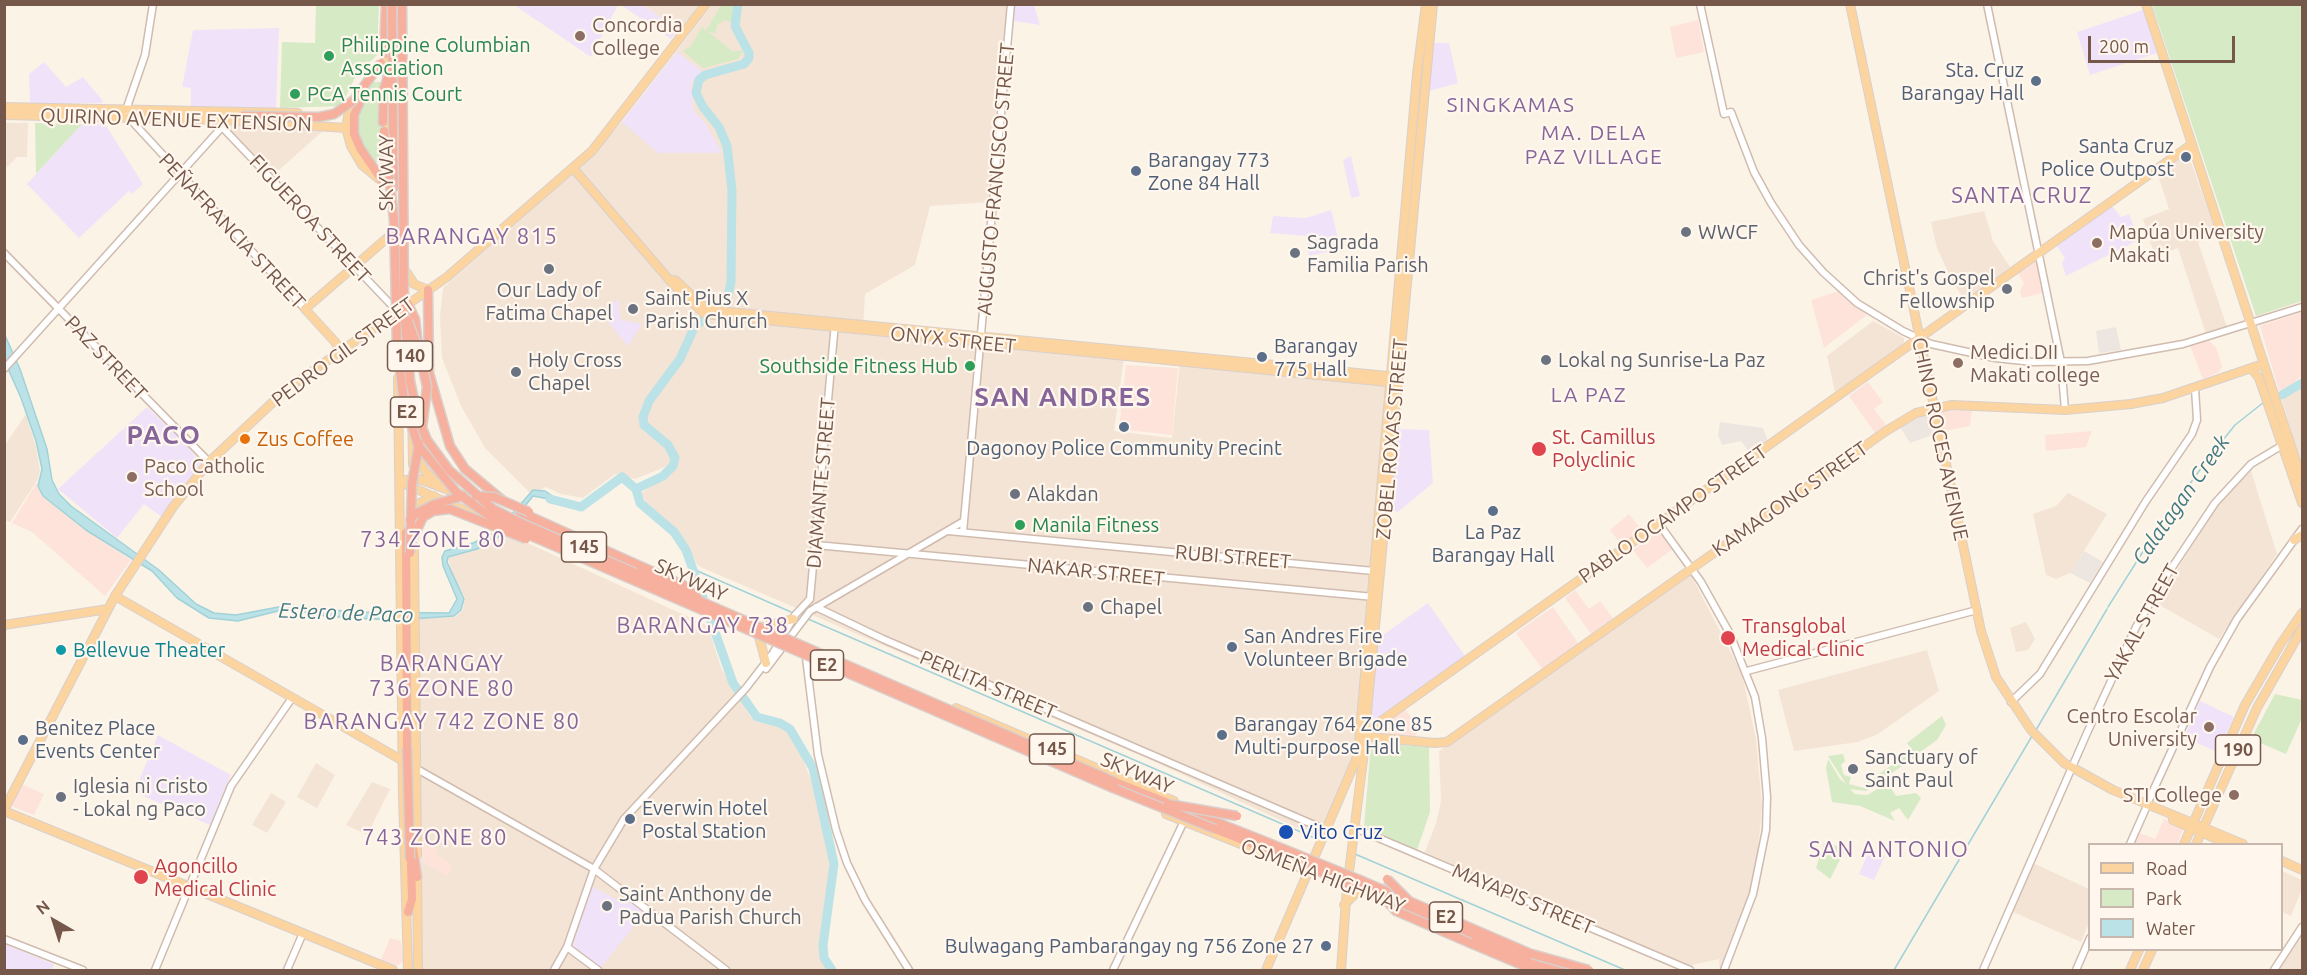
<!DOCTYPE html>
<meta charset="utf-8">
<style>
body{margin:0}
#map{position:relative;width:2307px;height:975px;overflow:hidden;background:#fcf3e7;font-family:Ubuntu,sans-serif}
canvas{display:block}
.frame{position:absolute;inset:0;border:6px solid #76584b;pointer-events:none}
.legend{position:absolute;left:2088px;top:843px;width:195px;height:108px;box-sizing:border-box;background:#fff7ed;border:2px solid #c8b7ac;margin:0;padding:8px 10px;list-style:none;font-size:18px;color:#76584b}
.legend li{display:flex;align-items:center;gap:12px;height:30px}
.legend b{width:30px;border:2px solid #c8b7ac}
.north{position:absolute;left:24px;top:891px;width:60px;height:60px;-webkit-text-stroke:4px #fff7ed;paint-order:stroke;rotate:321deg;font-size:16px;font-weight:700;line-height:24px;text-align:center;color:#76584b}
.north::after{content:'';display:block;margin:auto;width:21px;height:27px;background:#76584b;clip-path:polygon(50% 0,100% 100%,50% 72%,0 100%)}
.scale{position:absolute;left:2088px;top:36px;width:147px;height:27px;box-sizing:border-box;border:3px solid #76584b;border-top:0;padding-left:8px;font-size:18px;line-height:21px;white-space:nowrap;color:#76584b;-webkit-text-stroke:4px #fff7ed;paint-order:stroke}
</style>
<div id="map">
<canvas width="2307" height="975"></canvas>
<div class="frame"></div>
<ul class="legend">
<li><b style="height:8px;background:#fbd49f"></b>Road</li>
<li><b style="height:16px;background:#d6eac5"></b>Park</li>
<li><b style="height:16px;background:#bbe2e6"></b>Water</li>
</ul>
<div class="north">N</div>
<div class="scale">200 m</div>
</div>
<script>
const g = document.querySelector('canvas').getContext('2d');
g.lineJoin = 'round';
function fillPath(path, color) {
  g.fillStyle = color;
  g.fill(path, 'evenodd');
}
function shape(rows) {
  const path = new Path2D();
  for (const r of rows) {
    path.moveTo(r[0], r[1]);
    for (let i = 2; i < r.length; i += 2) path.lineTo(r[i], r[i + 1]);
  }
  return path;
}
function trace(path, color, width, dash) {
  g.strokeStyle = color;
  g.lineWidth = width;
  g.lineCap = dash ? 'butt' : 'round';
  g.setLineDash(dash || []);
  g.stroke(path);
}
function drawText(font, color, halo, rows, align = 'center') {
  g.font = font + ' Ubuntu,sans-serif';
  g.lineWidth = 4.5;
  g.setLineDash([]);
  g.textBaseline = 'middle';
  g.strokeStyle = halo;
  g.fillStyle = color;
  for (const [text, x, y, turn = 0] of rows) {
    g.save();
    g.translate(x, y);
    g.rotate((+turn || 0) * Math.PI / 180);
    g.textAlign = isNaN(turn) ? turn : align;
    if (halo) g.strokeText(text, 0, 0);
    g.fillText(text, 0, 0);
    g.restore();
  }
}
const residential = shape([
 [643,5,699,5,679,30],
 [712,5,1007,5,997,93,991,202,930,206,915,265,865,294,863,330,909,338,1124,358,1114,431,1172,438,1180,362,1390,384,1358,756,1321,839,1153,761,698,566,680,534,647,505,641,493,667,476,678,459,675,448,652,432,645,423,645,413,650,401,680,365,700,325,719,313,701,309,681,352,645,403,640,420,644,431,668,448,672,458,670,465,635,479,615,474,583,498,561,494,546,487,531,494,485,448,461,406,442,358,440,317,443,288,585,163,622,122],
 [5,123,28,123,27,157,17,157,5,169],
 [231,126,322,128,323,131,272,176,229,130],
 [2179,157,2191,162,2217,235,2198,242,2227,327,2206,334,2178,248,2155,256,2143,219,2169,209,2158,175],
 [1984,211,1993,241,2010,267,1965,300,1954,285,1937,248,1931,222],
 [1873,321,1904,338,1904,343,1835,392,1827,356],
 [2302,386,2302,471,2282,400],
 [26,414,36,447,40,471,38,479,10,522,5,520,5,445],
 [2251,471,2277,554,2219,639,2156,603,2219,503],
 [2068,493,2107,514,2070,573,2056,579,2046,575,2033,514,2056,506],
 [508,534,708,626,721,668,750,716,756,722,784,727,790,735,799,748,823,813,830,858,822,960,829,970,422,970,418,618,455,617,463,610,465,598,453,577,448,558,478,549],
 [1691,575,1742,674,1756,739,1762,807,1754,890,1724,970,1720,970,1719,959,1683,967,1425,852,1436,823,1441,801,1439,751],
 [2026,622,2035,639,2028,650,2016,652,2010,628],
 [1927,650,1939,691,1878,734,1858,742,1794,751,1778,690],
 [316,763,335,775,317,808,297,797],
 [372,782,390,789,367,835,346,825],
 [271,793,286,802,267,833,252,825],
 [2033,863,2089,889,2089,923,2081,942,2013,912],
 [2282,871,2302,880,2302,889,2291,916,2282,912],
 [2302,935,2302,970,2279,970]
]);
const commercial = shape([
 [1698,20,1704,52,1676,58,1670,27],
 [2036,259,2042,293,2022,298,2020,292,2024,283,2017,272],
 [1839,291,1867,315,1824,348,1811,300],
 [2302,312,2302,375,2289,388,2279,391,2260,326],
 [2208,340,2216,347,2222,366,2219,372,2203,379,2190,346],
 [1126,365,1178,368,1172,435,1119,429],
 [1868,382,1883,402,1874,409,1886,425,1875,433,1849,396],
 [1955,410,1972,410,1970,426,1944,431,1940,413],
 [2092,431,2086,447,2046,451,2045,435],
 [37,482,42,496,86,530,131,560,105,596,32,532,12,523],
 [1629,514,1643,532,1623,547,1610,530],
 [1659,531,1673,549,1647,568,1633,550],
 [1575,590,1589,609,1600,601,1613,618,1591,634,1565,598],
 [1553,607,1578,643,1543,670,1516,633],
 [1404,708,1417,725,1416,737,1385,735,1382,726],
 [21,784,44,794,34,815,11,806],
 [2164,819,2184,828,2177,844,2132,844,2137,832,2155,839],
 [422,839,437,848,437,853,453,866,447,876,422,862],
 [390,938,401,941,403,962,396,966,381,960]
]);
const industrial = shape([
 [2116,327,2121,350,2099,353,2096,331],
 [1930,412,1935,434,1910,443,1900,427],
 [1720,422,1763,428,1768,441,1750,453,1741,441,1722,445,1718,435],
 [2084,551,2103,562,2090,583,2070,573]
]);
const education = shape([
 [514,5,618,5,591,57],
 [621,5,643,5,679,30,671,39],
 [1015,5,1034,5,1040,25,1014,21],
 [2143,10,2157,53,2090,75,2077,32],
 [279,28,276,108,191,106,191,88,182,87,193,30],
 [1431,43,1449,43,1458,83,1429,91],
 [677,52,702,71,691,83,693,110,706,124,722,153,658,153,622,122],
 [44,62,66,87,83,77,103,101,102,103,30,103,29,74],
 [82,124,105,124,143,184,132,194,129,191,79,238,27,184],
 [1351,156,1360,196,1351,198,1343,160],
 [2112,206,2121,217,2129,214,2139,240,2066,276,2062,263,2065,258,2056,245],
 [1331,210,1341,249,1309,256,1306,236,1270,233,1273,216,1306,218],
 [618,299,621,320,642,324,628,346,601,314],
 [147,407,181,439,202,464,163,518,144,504,117,538,58,489],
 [1398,429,1429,430,1433,483,1398,512,1391,510],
 [1428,603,1465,656,1369,724,1376,640],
 [2200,701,2234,717,2217,752,2184,737],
 [158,735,231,775,210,825,134,792],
 [1870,849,1885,856,1874,880,1859,874],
 [591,886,625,904,630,899,645,912,600,969,572,946],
 [4,944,54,964,52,970,5,970]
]);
const green = shape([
 [316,5,379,5,377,55,356,76,341,106,280,108,282,42,315,43],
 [721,5,735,5,733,23,725,20,717,25,716,33,708,32,732,51,743,51,738,59,703,68,683,51,691,46,700,30,717,8,702,28,706,31],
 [2152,5,2302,5,2302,301,2256,316],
 [373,82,383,82,382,162,374,162,358,139,357,105],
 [35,123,82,124,36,174],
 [2275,694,2302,700,2302,718,2286,754,2251,739],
 [1942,716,1946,725,1937,740,1916,755,1907,743],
 [1371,743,1429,747,1430,812,1417,850,1364,827],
 [1911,752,1915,757,1866,791,1850,789,1855,794,1867,795,1888,783,1896,796,1916,793,1921,798,1908,820,1899,808,1890,813,1895,821,1860,806,1832,802,1826,768,1828,759,1840,779,1846,784,1828,756,1843,754,1845,761,1841,765,1844,775,1851,777,1849,784,1868,789,1864,784],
 [1824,843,1846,848,1830,879,1816,868]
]);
const water = shape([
 [4,333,20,369,47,449,52,480,59,494,71,506,159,570,196,604,214,613,236,615,289,605,353,612,449,613,457,599,443,566,442,557,445,551,473,543,496,532,533,490,545,491,560,501,533,496,502,535,477,549,448,557,447,562,464,599,461,610,454,616,396,620,350,618,315,615,290,608,238,621,209,618,177,598,152,571,86,530,43,496,38,486,42,469,36,441,21,398,5,362,4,333]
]);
const stream = shape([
 [693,569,791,612],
 [2108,607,2156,531,2207,460,2235,425,2264,402],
 [808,619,1317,839],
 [2036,730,2107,609],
 [1355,854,1625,970],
 [1894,970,2032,736]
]);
const river = shape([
 [2282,395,2302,383],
 [636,489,663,476,673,466,675,458,668,445,644,425,643,417,649,401,680,359,694,328,728,296,731,282,732,190,727,146,719,127,703,107,696,93,699,80,705,75,744,64,749,58,749,53,735,26,738,4],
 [636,489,640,503,674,532,686,550,733,683,757,717,780,723,790,729,813,768,834,864,823,945,824,958,832,970],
 [550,499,581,507,622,477,636,489]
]);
const minor = shape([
 [153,4,145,55,126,110,129,118,305,309],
 [1700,4,1724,114,1731,112,1754,172,1771,203,1799,245,1823,272,1857,303,1903,331,1931,344,1995,358,2033,362,2088,361,2183,344,2302,307],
 [1987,4,2061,362,2065,410],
 [222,127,397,311],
 [4,253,209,462],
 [4,369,222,127,223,117],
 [1659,524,1701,582,1730,634,1755,697,1762,738,1767,797,1766,830,1753,894,1724,970],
 [948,531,1374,571],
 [963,532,1011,4],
 [816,545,1374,597],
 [816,607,883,639,1326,830],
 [806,658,818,755,836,830,847,863,865,900,909,970],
 [766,669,810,611,964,521],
 [1747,671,1977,610],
 [2011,702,2040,674,2146,501,2192,434,2197,420,2195,388],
 [417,769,594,869,726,970],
 [2147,804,2210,667,2237,619,2302,529],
 [1355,828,1690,970],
 [2130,844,2146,808],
 [4,939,83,970],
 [567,947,598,970],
 [155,970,231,786,292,698],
 [287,970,303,933],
 [554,970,567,947,594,869,624,819,746,688,773,653,795,615,810,599,835,323],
 [1113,970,1185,819],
 [1983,970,2087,733,2136,627,2161,584,2215,503,2251,464,2286,443],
 [2076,970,2090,938],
 [2274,970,2302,927]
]);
const major = shape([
 [1850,4,1981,631,1996,677,2031,730,2064,763,2113,790,2243,844],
 [2146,4,2302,480],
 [387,78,387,48],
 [396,91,399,154],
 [387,99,389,141],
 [351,101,346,128,351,146,362,165,379,179],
 [4,107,298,113],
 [4,115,223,120,346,128],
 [573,168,672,283,705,314,1397,383],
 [407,273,414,284,428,290],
 [675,280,703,306,719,311,1398,377],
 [339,352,336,343,305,309,393,233],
 [2251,368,2259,378,2302,503],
 [398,378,403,796,408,970],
 [412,399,413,465],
 [416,455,425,471,437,483],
 [400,482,413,478,422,480,486,504],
 [407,485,489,521],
 [414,514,420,503,434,496],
 [2294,540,2302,535],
 [414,546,417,855],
 [115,596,405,762],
 [4,625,108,609],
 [764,626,793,619],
 [759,637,766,663],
 [956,708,1174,801],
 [1366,723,1433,4],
 [1360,736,2192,144],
 [1360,736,1435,743,1447,742,1886,431,1916,413,1952,405,2065,410,2131,404,2163,398,2263,364],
 [4,810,115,596,173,507,209,462,288,388,447,277,592,151,706,4],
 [4,811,393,970],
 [1166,814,1311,872],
 [2173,820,2228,844],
 [2184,844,2245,705,2280,645,2302,613],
 [2196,844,2257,708,2302,629],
 [2282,861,2302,870],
 [1349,872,1365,744],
 [417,873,418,970],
 [1344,905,1359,890],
 [1266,970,1358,755,1417,74,1426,4],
 [1341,970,1347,886],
 [2130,970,2139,950],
 [2143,970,2152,950]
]);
const highway = shape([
 [384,54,386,4],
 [362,97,354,115,354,134,360,148,383,182],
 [383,122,384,89],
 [393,131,394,187],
 [428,290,429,373,450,446,465,469,502,500],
 [408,304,415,319,418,345],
 [520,512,640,566],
 [406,533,407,747],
 [1115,782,1259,839],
 [1215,829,1258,846],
 [413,848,417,877],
 [1360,880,1568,970],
 [1357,887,1551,970],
 [408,912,412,899,411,865],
 [1470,943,1534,970]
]);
const highwayBridge = shape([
 [392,4,393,131],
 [402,4,404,310,410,381,418,418,427,440,449,470,493,509,523,524,1115,782],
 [384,89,390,71],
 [242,116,319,117,334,114,353,101,381,63],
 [384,131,394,220,397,346,404,402,418,445,456,492,488,515,520,531,1113,788,1215,829],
 [408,321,420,354,427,387,422,428],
 [476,496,494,497,529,512],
 [410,520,415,514,435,504,463,496],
 [413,538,423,517,433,511,450,509,526,539],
 [410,553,412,484,419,443],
 [640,566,683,585,698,599],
 [407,747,410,859],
 [1168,804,1237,816],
 [1259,839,1360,880],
 [1258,846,1357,887],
 [1387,879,1409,901],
 [1384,898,1396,911,1470,943],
 [1532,954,1589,970]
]);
const markers = [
 [580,36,6,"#8d6e63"],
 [329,56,6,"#2e9e5b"],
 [2036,81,6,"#5c6f8a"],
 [295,94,6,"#2e9e5b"],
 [2186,157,6,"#5c6f8a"],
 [1136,171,6,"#5c6f8a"],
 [1686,232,6,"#6b7280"],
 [2097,243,6,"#8d6e63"],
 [1295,253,6,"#6b7280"],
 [549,269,6,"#6b7280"],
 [2007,289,6,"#6b7280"],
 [633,309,6,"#6b7280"],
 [1262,357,6,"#5c6f8a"],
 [1546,360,6,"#6b7280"],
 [1958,363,6,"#8d6e63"],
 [970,366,6,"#2e9e5b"],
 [516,372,6,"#6b7280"],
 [1124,427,6,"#5c6f8a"],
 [245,439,6,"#e8710a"],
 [1539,449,8,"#e0444e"],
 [132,477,6,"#8d6e63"],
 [1015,494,6,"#6b7280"],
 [1493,511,6,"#5c6f8a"],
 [1020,525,6,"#2e9e5b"],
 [1088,607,6,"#6b7280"],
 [1728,638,8,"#e0444e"],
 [1232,647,6,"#5c6f8a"],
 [61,650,6,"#0f9aa8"],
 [2209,727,6,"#8d6e63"],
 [1222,735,6,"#5c6f8a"],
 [23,740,6,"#5c6f8a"],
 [1853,769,6,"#6b7280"],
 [2234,795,6,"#8d6e63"],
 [61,797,6,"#6b7280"],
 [630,819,6,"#5c6f8a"],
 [1286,832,8,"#1a4fb4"],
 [141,877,8,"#e0444e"],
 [607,906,6,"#6b7280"],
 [1326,946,6,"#5c6f8a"]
];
const shields = [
 [410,356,45],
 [407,412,33],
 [584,547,45],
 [827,665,33],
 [1052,749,45],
 [2238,750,45],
 [1446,917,33]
];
const shieldNames = [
 ["140",410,356],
 ["E2",407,412],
 ["145",584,547],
 ["E2",827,665],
 ["145",1052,749],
 ["190",2238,750],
 ["E2",1446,917]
];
const educationNames = [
 ["Concordia",592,25],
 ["College",592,48],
 ["Mapúa University",2109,232],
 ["Makati",2109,255],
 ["Medici DII",1970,352],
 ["Makati college",1970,375],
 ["Paco Catholic",144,466],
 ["School",144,489],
 ["Centro Escolar",2197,716,"right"],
 ["University",2197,739,"right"],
 ["STI College",2222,795,"right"]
];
const leisureNames = [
 ["Philippine Columbian",341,45],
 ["Association",341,68],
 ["PCA Tennis Court",307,94],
 ["Southside Fitness Hub",958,366,"right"],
 ["Manila Fitness",1032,525]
];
const serviceNames = [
 ["Sta. Cruz",2024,70,"right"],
 ["Barangay Hall",2024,93,"right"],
 ["Santa Cruz",2174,146,"right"],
 ["Police Outpost",2174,169,"right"],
 ["Barangay 773",1148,160],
 ["Zone 84 Hall",1148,183],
 ["Barangay",1274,346],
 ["775 Hall",1274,369],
 ["Dagonoy Police Community Precint",1124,448,"center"],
 ["La Paz",1493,532,"center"],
 ["Barangay Hall",1493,555,"center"],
 ["San Andres Fire",1244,636],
 ["Volunteer Brigade",1244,659],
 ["Barangay 764 Zone 85",1234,724],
 ["Multi-purpose Hall",1234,747],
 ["Benitez Place",35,728],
 ["Events Center",35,751],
 ["Everwin Hotel",642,808],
 ["Postal Station",642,831],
 ["Bulwagang Pambarangay ng 756 Zone 27",1314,946,"right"]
];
const streetNames = [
 ["QUIRINO AVENUE EXTENSION",176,120,2],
 ["SKYWAY",386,173,-90],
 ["AUGUSTO FRANCISCO STREET",996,179,-85],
 ["FIGUEROA STREET",310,219,47],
 ["PEÑAFRANCIA STREET",232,231,47],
 ["ONYX STREET",953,340,6],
 ["PEDRO GIL STREET",343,352,-36],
 ["PAZ STREET",106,358,46],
 ["ZOBEL ROXAS STREET",1392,439,-85],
 ["CHINO ROCES AVENUE",1940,439,78],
 ["DIAMANTE STREET",821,483,-85],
 ["KAMAGONG STREET",1790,499,-35],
 ["PABLO OCAMPO STREET",1673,514,-35],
 ["RUBI STREET",1233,557,5],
 ["NAKAR STREET",1096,572,6],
 ["SKYWAY",691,580,24],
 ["YAKAL STREET",2142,623,-61],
 ["PERLITA STREET",988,685,23],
 ["SKYWAY",1137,773,23],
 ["OSMEÑA HIGHWAY",1323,876,21],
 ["MAYAPIS STREET",1523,899,23]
];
const worshipNames = [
 ["WWCF",1698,232],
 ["Sagrada",1307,242],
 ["Familia Parish",1307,265],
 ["Christ's Gospel",1995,278,"right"],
 ["Fellowship",1995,301,"right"],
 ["Our Lady of",549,290,"center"],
 ["Fatima Chapel",549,313,"center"],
 ["Saint Pius X",645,298],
 ["Parish Church",645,321],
 ["Holy Cross",528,360],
 ["Chapel",528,383],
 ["Lokal ng Sunrise-La Paz",1558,360],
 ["Alakdan",1027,494],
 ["Chapel",1100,607],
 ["Sanctuary of",1865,757],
 ["Saint Paul",1865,780],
 ["Iglesia ni Cristo",73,786],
 ["- Lokal ng Paco",73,809],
 ["Saint Anthony de",619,894],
 ["Padua Parish Church",619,917]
];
const healthNames = [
 ["St. Camillus",1552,437],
 ["Polyclinic",1552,460],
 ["Transglobal",1742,626],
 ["Medical Clinic",1742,649],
 ["Agoncillo",154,866],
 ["Medical Clinic",154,889]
];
const foodNames = [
 ["Zus Coffee",257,439]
];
const cultureNames = [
 ["Bellevue Theater",73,650]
];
const transitNames = [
 ["Vito Cruz",1300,832]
];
const neighbourhoodNames = [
 ["SINGKAMAS",1511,105],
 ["MA. DELA",1594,133],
 ["PAZ VILLAGE",1594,157],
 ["LA PAZ",1589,395]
];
const waterNames = [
 ["Calatagan Creek",2181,500,-55],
 ["Estero de Paco",346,613,2]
];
const quarterNames = [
 ["SANTA CRUZ",2022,196],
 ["BARANGAY 815",472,237],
 ["734 ZONE 80",433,540],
 ["BARANGAY 738",703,626],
 ["BARANGAY",442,664],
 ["736 ZONE 80",442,689],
 ["BARANGAY 742 ZONE 80",442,722],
 ["743 ZONE 80",435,838],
 ["SAN ANTONIO",1889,850]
];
const districtNames = [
 ["SAN ANDRES",1063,397],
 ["PACO",164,435]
];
fillPath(residential, '#f4e4d5');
fillPath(commercial, '#fde3da');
fillPath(industrial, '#ede6e0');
fillPath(education, '#f0e3f9');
fillPath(green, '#d6eac5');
fillPath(water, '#bbe2e6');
trace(water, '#a1d2d8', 1.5);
trace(stream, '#a1d2d8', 1.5);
trace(river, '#bbe2e6', 9);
trace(minor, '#d0bcaf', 9);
trace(major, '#d9d0cd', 10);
trace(highway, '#d9d0cd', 11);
trace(minor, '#fff', 6);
trace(major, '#fbd49f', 8);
trace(highway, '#f6b09d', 8);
trace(highwayBridge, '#d9d0cd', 11, []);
trace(highwayBridge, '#f6b09d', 8);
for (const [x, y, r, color] of markers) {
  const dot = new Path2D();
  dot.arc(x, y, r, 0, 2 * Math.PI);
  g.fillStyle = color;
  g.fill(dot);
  trace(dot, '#fff7ed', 2);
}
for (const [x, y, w] of shields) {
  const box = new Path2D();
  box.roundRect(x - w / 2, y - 15, w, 30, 4.5);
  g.fillStyle = '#fff7ed';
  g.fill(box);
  trace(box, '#76584b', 1.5);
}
drawText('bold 18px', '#76584b', null, shieldNames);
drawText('20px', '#785e54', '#fff7ed', educationNames, 'left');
drawText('20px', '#27864d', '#fff7ed', leisureNames, 'left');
drawText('20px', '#4e5e75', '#fff7ed', serviceNames, 'left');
drawText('20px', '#76584b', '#fff7ed', streetNames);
drawText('20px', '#5b616d', '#fff7ed', worshipNames, 'left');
drawText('20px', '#be3a42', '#fff7ed', healthNames, 'left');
drawText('20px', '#c56008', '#fff7ed', foodNames, 'left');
drawText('20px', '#0d838f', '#fff7ed', cultureNames, 'left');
drawText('20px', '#164399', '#fff7ed', transitNames, 'left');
g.letterSpacing = '1.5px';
drawText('21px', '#86669a', '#fff7ed', neighbourhoodNames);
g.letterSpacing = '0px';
drawText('italic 21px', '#417b83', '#fff7ed', waterNames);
g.letterSpacing = '1.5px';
drawText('22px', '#86669a', '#fff7ed', quarterNames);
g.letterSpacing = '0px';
g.letterSpacing = '1.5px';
drawText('bold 26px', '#86669a', '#fff7ed', districtNames);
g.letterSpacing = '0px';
</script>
